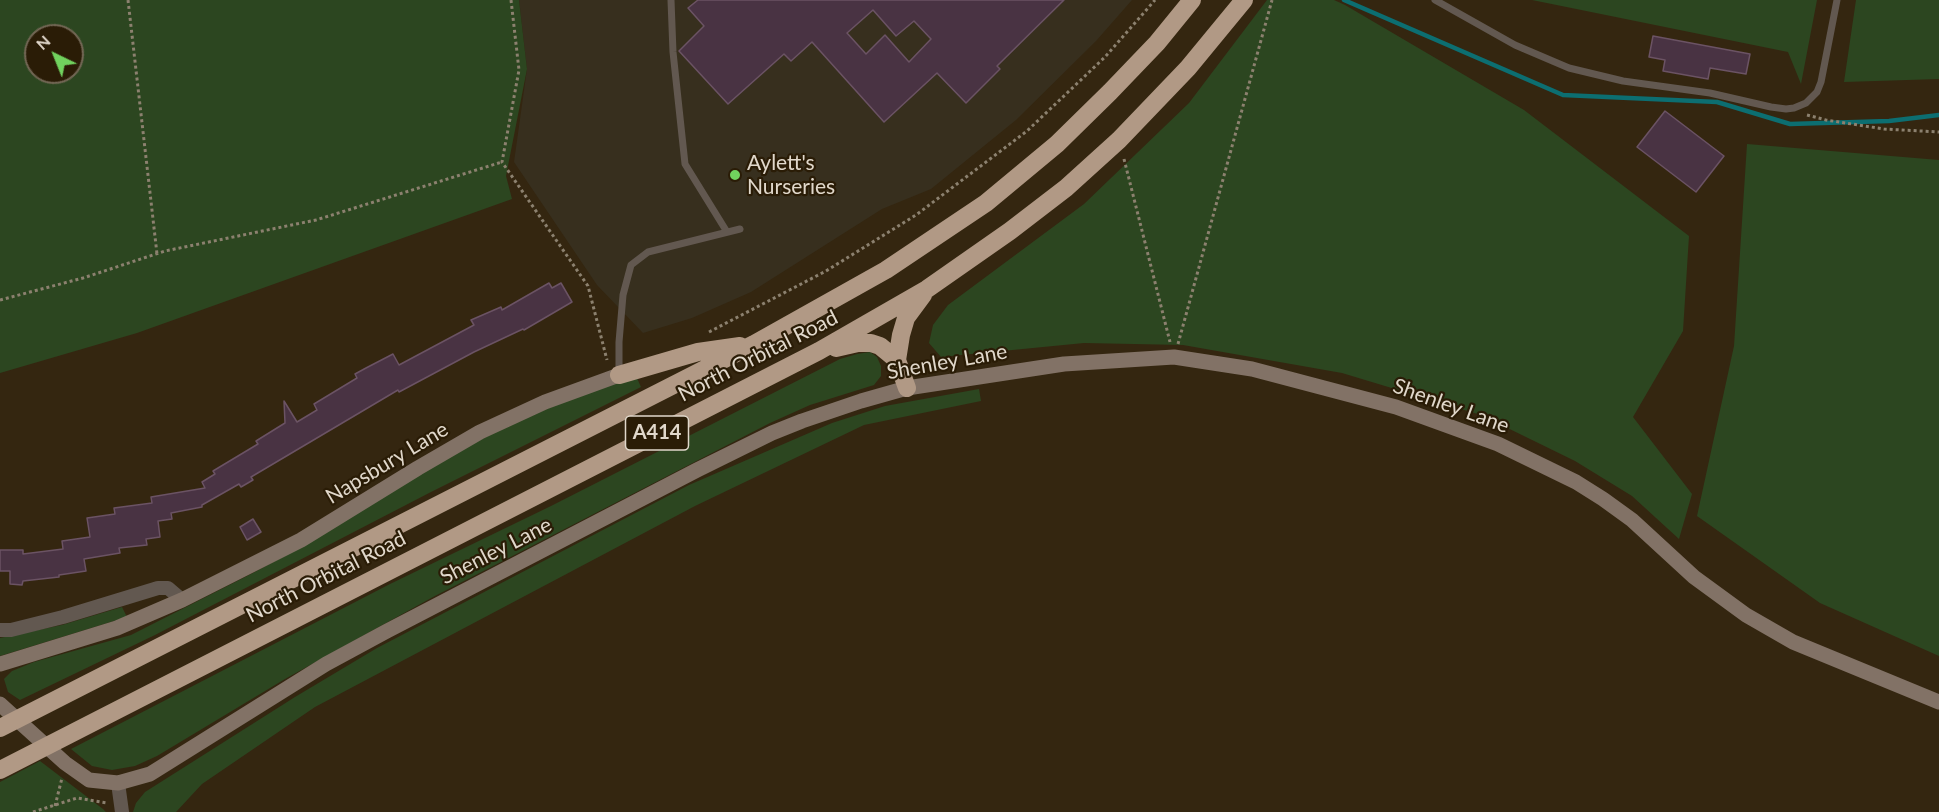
<!DOCTYPE html>
<style>
body{margin:0}
#map{position:relative;width:1939px;height:812px;overflow:hidden;background:#342610;font-family:Lato,sans-serif}
canvas{display:block}
.north{position:absolute;left:24px;top:24px;width:60px;height:60px;box-sizing:border-box;background:#2a1c06;border:2px solid #736755;border-radius:50%;rotate:317deg;font-size:16px;font-weight:700;line-height:24px;text-align:center;color:#e1d8cb}
.north::after{content:'';display:block;margin:auto;width:21px;height:27px;background:#71d25e;clip-path:polygon(50% 0,100% 100%,50% 72%,0 100%)}
</style>
<div id="map">
<canvas width="1939" height="812"></canvas>
<div class="north">N</div>
</div>
<script>
const g = document.querySelector('canvas').getContext('2d');
g.lineJoin = 'round';
function fillPath(path, color) {
  g.fillStyle = color;
  g.fill(path, 'evenodd');
}
function shape(rows) {
  const path = new Path2D();
  for (const r of rows) {
    path.moveTo(r[0], r[1]);
    for (let i = 2; i < r.length; i += 2) path.lineTo(r[i], r[i + 1]);
  }
  return path;
}
function trace(path, color, width, dash) {
  g.strokeStyle = color;
  g.lineWidth = width;
  g.lineCap = dash ? 'butt' : 'round';
  g.setLineDash(dash || []);
  g.stroke(path);
}
function drawText(font, color, halo, rows, align = 'center') {
  g.font = font + ' Lato,sans-serif';
  g.lineWidth = 4.5;
  g.setLineDash([]);
  g.textBaseline = 'middle';
  g.strokeStyle = halo;
  g.fillStyle = color;
  for (const [text, x, y, turn = 0] of rows) {
    g.save();
    g.translate(x, y);
    g.rotate((+turn || 0) * Math.PI / 180);
    g.textAlign = isNaN(turn) ? turn : align;
    if (halo) g.strokeText(text, 0, 0);
    g.fillText(text, 0, 0);
    g.restore();
  }
}
const commercial = shape([
 [519,0,1132,0,1096,41,1016,120,931,189,882,209,751,292,692,318,643,333,597,285,514,162,527,69]
]);
const green = shape([
 [0,0,519,0,527,69,506,176,512,199,137,333,0,373],
 [36,36,72,36,72,72,36,72],
 [1267,0,1334,0,1345,5,1524,110,1689,236,1683,331,1633,417,1692,494,1679,539,1632,496,1575,461,1481,415,1342,373,1183,345,1084,343,941,357,929,343,933,325,948,305,1084,204,1189,103],
 [1532,0,1817,0,1801,84,1788,52],
 [1856,0,1939,0,1939,79,1844,82],
 [1747,144,1939,160,1939,656,1820,603,1697,516,1734,346],
 [870,352,877,357,881,366,881,376,874,385,810,405,770,423,433,597,285,679,157,756,135,766,112,770,92,766,71,749,390,584,551,506,840,359,857,354],
 [636,376,641,387,431,492,155,635,20,700,8,692,4,679,12,671,34,662,131,635,251,574,303,546,441,460,507,426,574,397],
 [979,389,981,401,864,425,695,506,315,707,202,784,176,812,133,812,136,803,145,792,295,697,377,648,689,485,832,423,885,406],
 [122,607,127,617,0,656,0,638,62,625],
 [40,761,103,809,106,812,0,812,0,782]
]);
const stream = shape([
 [1344,0,1563,95,1717,102,1790,124,1889,121,1939,115]
]);
const building = shape([
 [698,0,1064,0,997,66,1000,69,966,103,937,73,884,122,812,42,791,61,784,54,728,104,679,51,704,26,688,8,698,0],
 [873,10,896,36,914,21,931,39,909,62,885,35,866,54,847,33,873,10],
 [1653,36,1750,54,1746,74,1710,68,1708,79,1663,71,1665,60,1649,57,1653,36],
 [1665,111,1724,156,1696,192,1637,147,1665,111],
 [549,283,552,288,561,283,572,302,524,330,523,329,474,352,399,392,398,390,251,477,253,480,241,487,239,484,202,505,202,507,171,513,172,519,158,521,160,537,146,539,147,545,119,548,120,553,84,559,86,571,59,575,59,577,23,581,22,585,10,584,10,571,0,571,0,550,23,550,23,554,63,549,62,541,90,537,87,518,115,514,114,508,152,503,151,497,205,488,202,482,215,474,213,471,258,444,256,441,285,423,284,401,297,422,317,410,314,404,357,378,355,374,366,368,393,354,399,365,474,325,471,320,501,307,502,310,549,283],
 [253,519,261,532,247,540,240,527,253,519]
]);
const path = shape([
 [128,0,157,254],
 [511,0,519,70,502,162,588,286,607,360],
 [1807,115,1826,120,1884,129,1939,132],
 [1124,159,1170,342],
 [0,300,83,278,165,251,316,220,502,162],
 [709,332,826,271,916,215,1027,131,1105,57,1155,0],
 [1178,344,1272,0],
 [55,806,62,778],
 [33,812,77,798,107,803]
]);
const lane = shape([
 [671,0,673,52,685,164,727,232],
 [1435,0,1515,45,1569,68,1623,81,1710,93,1771,107,1786,109,1794,108,1806,103,1817,92,1821,82,1837,0],
 [619,373,619,342,623,295,631,265,648,252,740,229]
]);
const street = shape([
 [0,630,11,630,63,617,158,588,168,588,182,600],
 [118,783,122,812]
]);
const secondary = shape([
 [0,664,117,628,182,600,301,540,418,468,480,432,545,402,619,375],
 [0,704,65,763,89,780,118,783,150,774,326,664,387,631,697,470,772,433,802,421,861,401,907,388,1064,364,1174,357,1252,369,1396,407,1498,444,1576,482,1603,499,1632,520,1694,577,1746,615,1793,642,1939,702]
]);
const highway = shape([
 [836,348,858,343,871,343,880,346,897,360],
 [619,375,698,352,740,346],
 [907,388,897,360,901,335,906,318,923,295],
 [0,728,754,344,886,270,986,203,1057,144,1110,92,1157,43,1192,0],
 [0,770,819,351,927,289,1010,231,1066,188,1119,140,1188,68,1244,0]
]);
const markers = [
 [735,175,6,"#71d25e"]
];
const shields = [
 [657,433,63]
];
const shieldNames = [
 ["A414",657,433]
];
const poiNames = [
 ["Aylett's",747,163],
 ["Nurseries",747,187]
];
const streetNames = [
 ["North Orbital Road",758,356,-27],
 ["Shenley Lane",947,362,-10],
 ["Shenley Lane",1451,406,20],
 ["Napsbury Lane",387,463,-31],
 ["Shenley Lane",496,551,-27],
 ["North Orbital Road",326,577,-27]
];
fillPath(commercial, '#372f1e');
fillPath(green, '#2c4620');
trace(stream, '#0c6e71', 4.5);
fillPath(building, '#493343');
trace(building, '#6b5364', 1.5);
trace(path, '#8c816f', 3, [3, 3]);
trace(lane, '#625850', 7);
trace(street, '#625850', 14);
trace(secondary, '#827266', 15);
trace(highway, '#b19985', 18);
for (const [x, y, r, color] of markers) {
  const dot = new Path2D();
  dot.arc(x, y, r, 0, 2 * Math.PI);
  g.fillStyle = color;
  g.fill(dot);
  trace(dot, '#2a1c06', 2);
}
for (const [x, y, w] of shields) {
  const box = new Path2D();
  box.roundRect(x - w / 2, y - 17, w, 34, 4.5);
  g.fillStyle = '#2a1c06';
  g.fill(box);
  trace(box, '#e1d8cb', 1.5);
}
drawText('bold 20px', '#e1d8cb', null, shieldNames);
drawText('21px', '#e1d8cb', '#2a1c06', poiNames, 'left');
drawText('21px', '#e1d8cb', '#2a1c06', streetNames);
</script>
